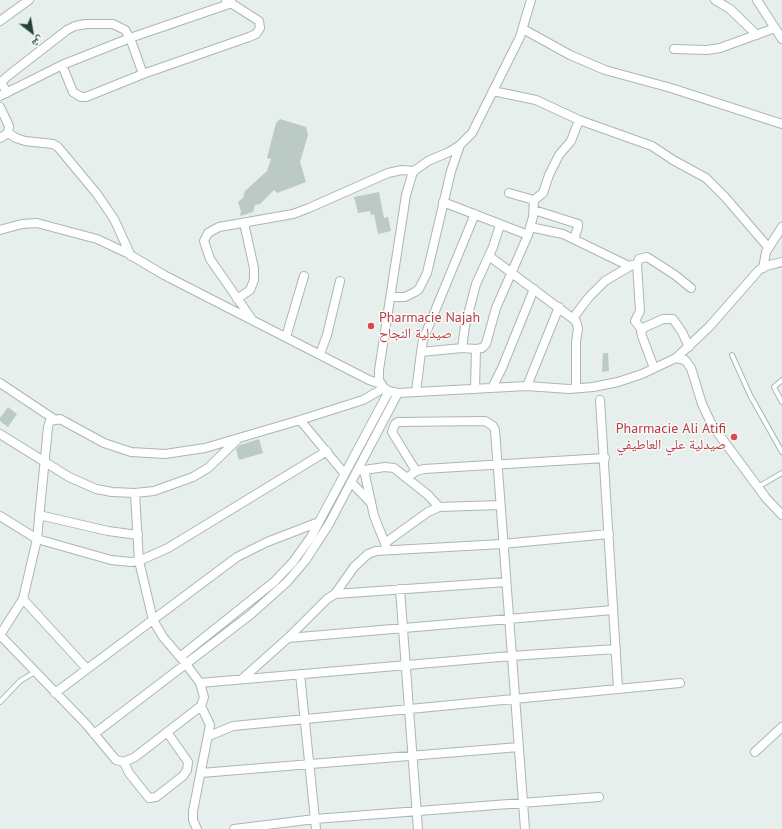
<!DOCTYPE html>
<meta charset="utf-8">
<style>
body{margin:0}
#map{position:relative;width:782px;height:829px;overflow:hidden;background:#e6efeb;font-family:"PT Sans","Noto Naskh Arabic",sans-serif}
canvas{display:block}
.north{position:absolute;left:12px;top:12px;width:40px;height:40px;-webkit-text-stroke:3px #f7fbf9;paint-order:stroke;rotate:149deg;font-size:11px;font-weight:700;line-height:16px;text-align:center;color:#24423a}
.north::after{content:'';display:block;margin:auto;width:14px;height:18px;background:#24423a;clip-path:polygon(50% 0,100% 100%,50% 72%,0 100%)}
</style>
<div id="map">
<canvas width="782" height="829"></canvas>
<div class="north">ش</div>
</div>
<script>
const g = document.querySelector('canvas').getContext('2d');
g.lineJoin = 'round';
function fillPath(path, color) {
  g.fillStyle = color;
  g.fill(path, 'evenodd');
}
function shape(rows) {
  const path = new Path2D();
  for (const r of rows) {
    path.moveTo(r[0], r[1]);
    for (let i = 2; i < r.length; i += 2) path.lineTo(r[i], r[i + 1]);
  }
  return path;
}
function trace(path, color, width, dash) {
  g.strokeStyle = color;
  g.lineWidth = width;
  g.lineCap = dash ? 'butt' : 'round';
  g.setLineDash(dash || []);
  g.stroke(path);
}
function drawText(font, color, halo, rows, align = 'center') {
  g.font = font + ' "PT Sans","Noto Naskh Arabic",sans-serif';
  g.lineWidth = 3;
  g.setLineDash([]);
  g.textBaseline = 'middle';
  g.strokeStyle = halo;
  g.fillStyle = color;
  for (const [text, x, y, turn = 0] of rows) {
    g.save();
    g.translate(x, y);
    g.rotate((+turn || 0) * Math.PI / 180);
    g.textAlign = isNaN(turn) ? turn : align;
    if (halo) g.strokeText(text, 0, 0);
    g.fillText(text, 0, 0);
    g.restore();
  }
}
const building = shape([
 [280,119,306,127,308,135,300,162,306,182,277,193,274,190,260,204,255,205,253,212,240,216,241,211,238,202,243,198,245,191,267,171,271,159,267,158,276,123],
 [379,192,384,218,388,217,391,231,378,234,374,214,371,215,370,211,358,213,354,197],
 [603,353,608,353,609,371,602,372],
 [8,407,17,414,8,427,0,421,0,418],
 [259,439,263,453,239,460,236,449,240,445]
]);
const service = shape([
 [732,355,750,395,782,452],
 [782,380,774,387,782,402],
 [758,487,782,473],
 [0,702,20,681,35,672]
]);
const minor = shape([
 [531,0,520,37,472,133,460,145,449,152,428,161,414,171,412,175,406,195,379,370,379,380,384,388,389,391,398,393,527,386,569,389,593,387,618,382,642,374,676,358,709,327,759,270,766,266,782,262],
 [715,0,730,9,757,35],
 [757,0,782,39],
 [0,21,29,0],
 [523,29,570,55,605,70,671,88,782,124],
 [674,49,707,50,720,48,775,28],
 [62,65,73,92,81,97,86,97,143,74,249,37,256,34,260,28,259,21,226,0],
 [493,91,536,100,579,120,652,146,673,160,706,178,725,197,768,247],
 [7,93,1,82,9,75,67,30,75,26,86,24,113,24,125,30,130,38,143,74],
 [0,96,62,65,130,38,232,3],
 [0,107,9,126,8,133,0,138],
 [8,133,16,138,25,141,53,144,58,147,97,194,114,219,131,256],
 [534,200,543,193,549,175,559,155,571,141,579,120],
 [443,202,528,235],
 [534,210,578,224,578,227,574,239],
 [530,227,563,234,629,266],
 [0,230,22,224,37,223,97,239,127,253,164,275,369,380,381,384],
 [489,256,576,321,578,329,576,342,576,388],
 [763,268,766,252,782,227],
 [391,297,405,297,415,292,419,289,427,273,451,171,460,145],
 [237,299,250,290,254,280,254,268,244,223],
 [251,318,210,259,204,241,208,233,219,227,293,214,309,208,388,173,402,170,414,171],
 [573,318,589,297,605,281,632,265],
 [642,330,635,321,640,311,637,264,639,259,647,257,675,275,691,288],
 [286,337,304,276],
 [462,348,465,326,476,284,493,247,500,225],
 [476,349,482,348,486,344,496,308,528,235,533,217,534,200,509,193],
 [421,352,423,340,475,214],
 [320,354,327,335,340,281],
 [676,358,685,360,691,368,702,404,712,425,766,498,782,515],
 [654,368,642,336,641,331,643,328,663,319,673,319,682,332,689,347],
 [0,383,54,419],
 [527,386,559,307],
 [492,388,502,368,534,289],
 [416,392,421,352,462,348,476,349,475,389],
 [600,400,618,688],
 [300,420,344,473],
 [0,434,69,477,96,489,112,492,135,493,154,491,193,477,208,468,238,439],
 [364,470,374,516,386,546],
 [357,471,385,467,394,468,428,495,439,507],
 [416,471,392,432,395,424,398,422,485,421,493,426,495,430,525,829],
 [407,478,416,471,424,469,605,458],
 [351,482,370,502],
 [39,515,108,531,138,535],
 [0,516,37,539,111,560,131,562,139,561,168,548,327,451],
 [385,543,428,512,439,507,500,505],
 [400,589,418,829],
 [335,594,354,567,368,554,376,551,502,544,609,534],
 [23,599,87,669],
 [0,635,23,599,37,539,48,427,50,421,60,419,104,443,131,452,165,454,205,448,300,420,363,400,384,388],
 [0,635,86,724,116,760,124,762,135,757,201,706,204,697,200,683,186,664,163,637,153,620,139,561,135,493],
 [288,638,613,610],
 [180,657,274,582,293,562,311,537,389,391],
 [300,674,316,829],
 [242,679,288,638,327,599,335,594,506,582],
 [200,683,511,656,616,649],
 [55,693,237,557,267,542,319,522],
 [94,734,250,615,287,582,305,561,329,524,398,393],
 [209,736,233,726,680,683],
 [755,752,782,727],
 [124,762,129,773,149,798,156,797,183,776,187,770,188,762,167,732],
 [201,773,519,747],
 [197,829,193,820,193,811,210,725,201,706],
 [234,829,315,819,599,797]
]);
const markers = [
 [371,326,4,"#e0444e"],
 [734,437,4,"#e0444e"]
];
const healthNames = [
 ["Pharmacie Najah",379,318],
 ["صيدلية النجاح",379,334],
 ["Pharmacie Ali Atifi",726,429,"right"],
 ["صيدلية علي العاطيفي",726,445,"right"]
];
fillPath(building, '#bbcac4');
trace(service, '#a8b8b2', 6);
trace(minor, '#a8b8b2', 10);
trace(service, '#fff', 4);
trace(minor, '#fff', 8);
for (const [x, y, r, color] of markers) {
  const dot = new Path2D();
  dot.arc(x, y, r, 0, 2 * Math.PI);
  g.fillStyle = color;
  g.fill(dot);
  trace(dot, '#f7fbf9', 1.5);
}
drawText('14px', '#be3a42', '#f7fbf9', healthNames, 'left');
</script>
